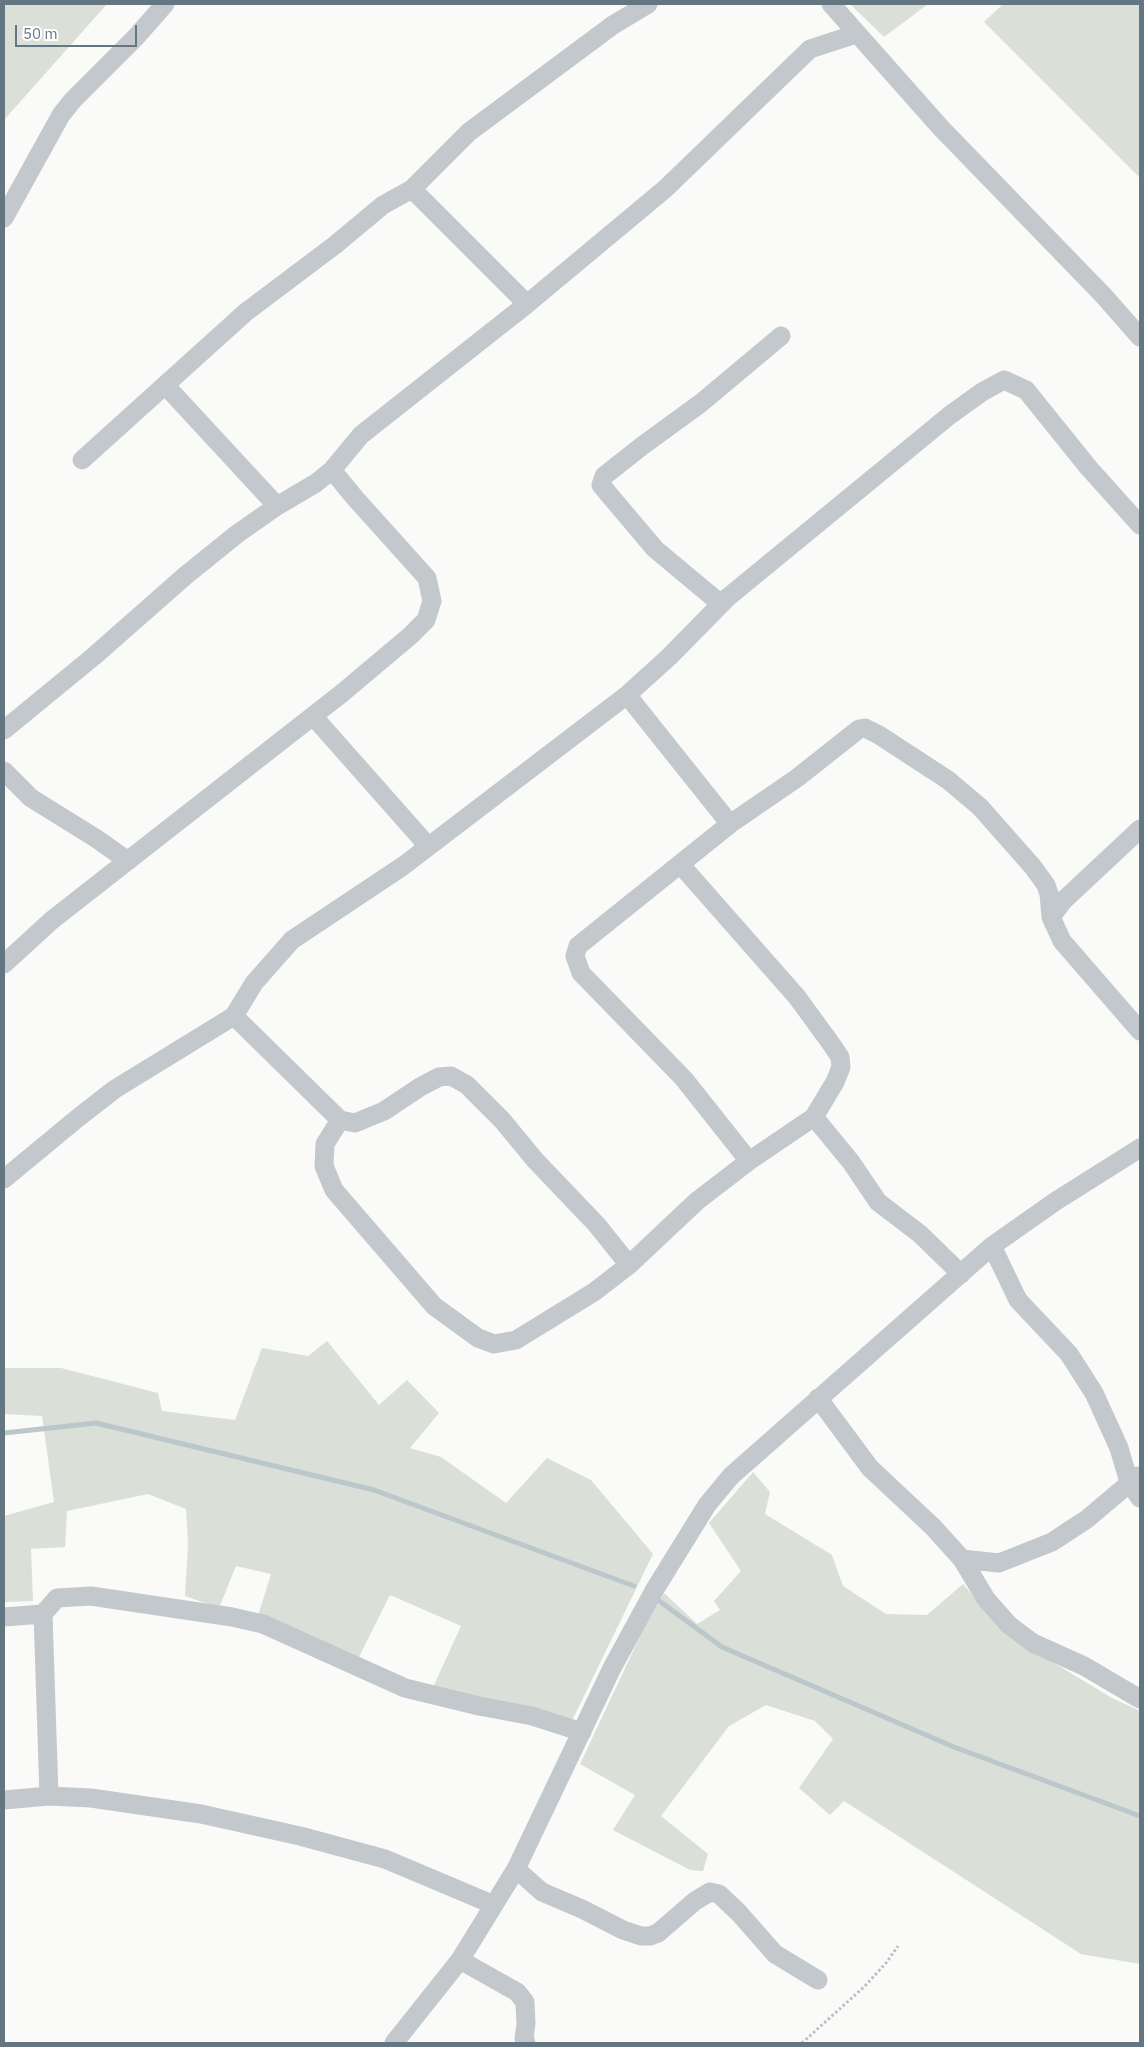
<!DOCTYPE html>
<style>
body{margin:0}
#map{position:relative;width:1144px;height:2047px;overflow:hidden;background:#fafaf8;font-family:"IBM Plex Sans",sans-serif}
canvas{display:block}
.frame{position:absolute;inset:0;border:5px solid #657683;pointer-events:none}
.scale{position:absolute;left:15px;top:25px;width:122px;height:22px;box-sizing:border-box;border:2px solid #657683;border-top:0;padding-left:6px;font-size:15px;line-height:18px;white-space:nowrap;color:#657683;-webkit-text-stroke:4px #fff;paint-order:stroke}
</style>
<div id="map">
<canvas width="1144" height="2047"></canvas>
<div class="frame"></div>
<div class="scale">50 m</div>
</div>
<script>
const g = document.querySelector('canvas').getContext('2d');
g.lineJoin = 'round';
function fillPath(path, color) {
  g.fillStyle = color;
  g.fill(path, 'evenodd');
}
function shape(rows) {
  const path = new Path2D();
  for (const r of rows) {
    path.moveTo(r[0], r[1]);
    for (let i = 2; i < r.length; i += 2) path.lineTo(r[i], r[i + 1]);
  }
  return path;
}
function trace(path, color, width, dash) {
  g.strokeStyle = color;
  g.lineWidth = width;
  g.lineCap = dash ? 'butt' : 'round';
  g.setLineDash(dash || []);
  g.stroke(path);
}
const green = shape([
 [4,4,107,4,4,120],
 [850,4,928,4,884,37],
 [1003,4,1140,4,1140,178,984,22],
 [327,1341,379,1405,407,1380,439,1413,410,1448,441,1457,506,1503,547,1458,591,1480,653,1554,567,1731,429,1696,461,1626,390,1595,358,1659,258,1616,271,1574,236,1566,219,1608,185,1596,188,1544,186,1509,148,1494,67,1511,65,1547,31,1549,33,1601,4,1602,4,1516,54,1502,42,1416,4,1414,4,1368,61,1368,158,1393,162,1411,235,1420,262,1348,308,1356],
 [753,1472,770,1492,765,1514,832,1555,843,1586,886,1614,927,1615,963,1584,1006,1634,1112,1698,1140,1711,1140,1964,1081,1954,844,1801,830,1815,799,1788,833,1739,815,1721,766,1705,729,1726,661,1816,708,1854,703,1871,690,1870,613,1830,635,1795,580,1764,643,1630,664,1593,697,1624,720,1610,714,1601,741,1571,709,1523]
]);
const stream = shape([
 [4,1433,96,1423,374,1490,634,1586],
 [658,1600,722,1647,954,1747,1140,1816]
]);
const path = shape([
 [802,2043,865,1986,886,1963,898,1946]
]);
const minor = shape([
 [831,4,941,128,1103,295,1140,337],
 [412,189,527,304],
 [4,218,61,115,73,100,136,37,165,4],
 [166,386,277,506],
 [82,460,246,312,335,245,383,205,412,189,469,132,613,25,648,4],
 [721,604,655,549,601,485,604,476,642,446,701,403,781,336],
 [627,695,669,657,727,598,950,415,982,392,1004,380,1026,390,1088,467,1140,525],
 [313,716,428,846],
 [4,730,93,657,185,576,237,534,277,506,316,483,332,470,361,435,527,304,665,189,810,49,856,34],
 [4,771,31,798,97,839,128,861],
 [1051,917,1063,901,1140,829],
 [4,964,52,920,341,694,410,636,426,620,432,601,427,578,355,498,332,470],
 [814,1117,851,1162,878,1202,920,1234,961,1274],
 [340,1120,325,1144,324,1166,334,1190,434,1306,478,1338,494,1344,516,1340,594,1292,629,1265,697,1201,749,1161,814,1117,835,1082,841,1067,840,1057,832,1045,797,997,680,864],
 [749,1161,684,1079,581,973,575,956,578,946,730,824,797,778,859,729,865,728,879,735,948,780,980,807,1033,867,1046,885,1049,894,1051,917,1062,941,1140,1031],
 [4,1179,79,1117,115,1089,234,1016],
 [992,1246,1018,1300,1069,1354,1094,1393,1119,1448,1129,1482,1140,1498],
 [629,1265,597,1225,535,1160,502,1120,467,1085,451,1076,439,1077,420,1087,384,1111,355,1123,340,1120,234,1016,254,983,292,940,403,866,627,695,730,824],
 [818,1398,870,1468,933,1527,962,1559,986,1599,1009,1625,1033,1643,1084,1666,1140,1699],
 [962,1559,999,1563,1052,1542,1087,1519,1138,1476],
 [4,1617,43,1614],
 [49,1796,43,1614,57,1598,91,1596,232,1617,263,1624,405,1688,479,1706,532,1716,582,1732],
 [4,1800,49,1796,91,1798,201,1814,300,1836,385,1859,494,1905],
 [516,1869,542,1892,582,1909,623,1930,641,1936,650,1936,658,1933,695,1901,710,1892,719,1894,739,1913,775,1954,818,1980],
 [460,1960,517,1992,525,2002,526,2024,524,2038,526,2043],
 [394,2043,460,1960,516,1869,612,1668,655,1589,707,1505,731,1476,992,1246,1056,1201,1140,1148]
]);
fillPath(green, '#dadfd7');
trace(stream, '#bbc7cb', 5);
trace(path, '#bbbfc2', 3, [2.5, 2.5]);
trace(minor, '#c3c8cc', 19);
</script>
